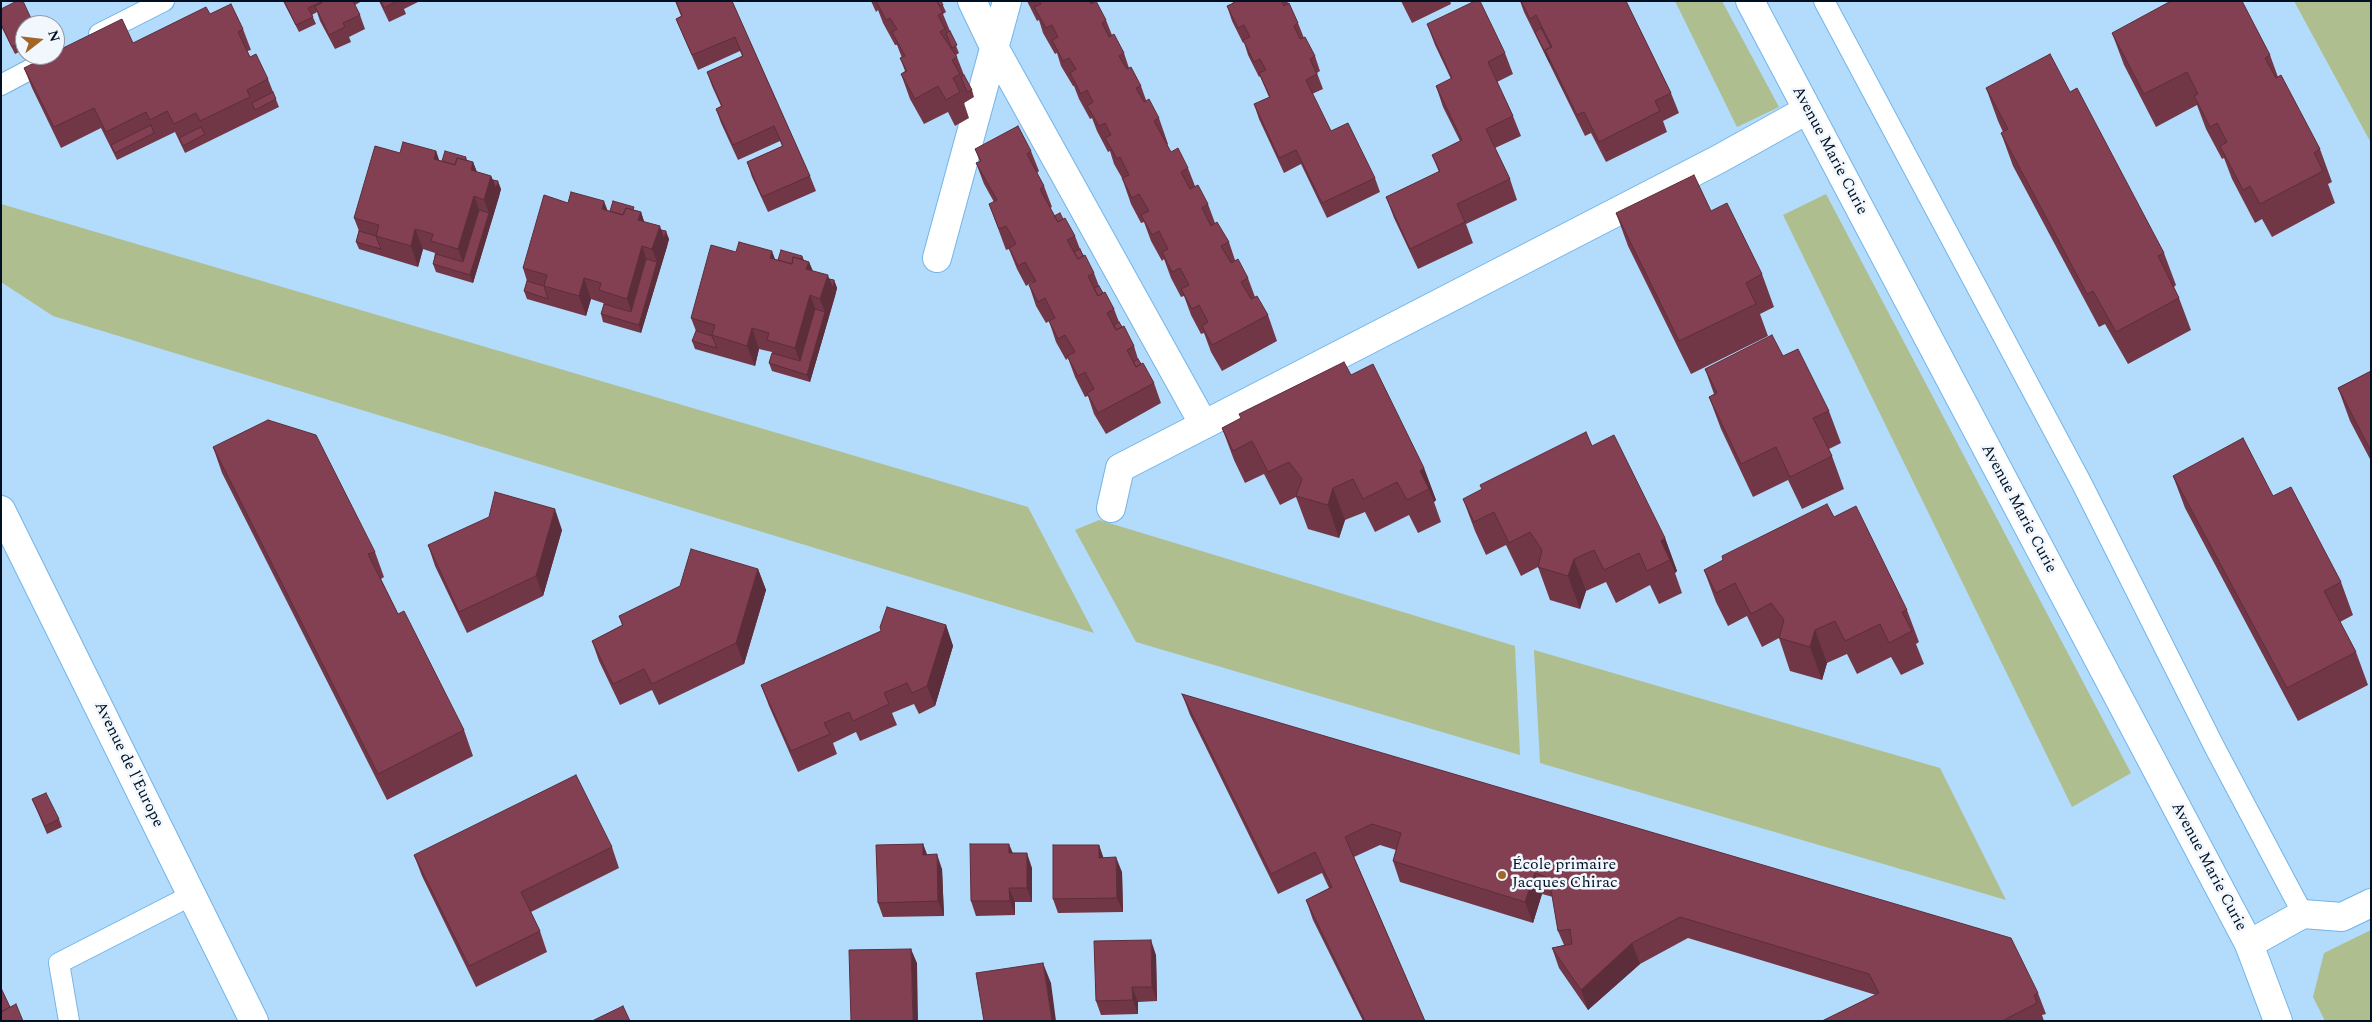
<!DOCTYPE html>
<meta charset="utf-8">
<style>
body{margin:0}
#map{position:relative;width:2372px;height:1022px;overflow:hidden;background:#b3dbfb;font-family:Spectral,serif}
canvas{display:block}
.frame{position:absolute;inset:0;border:2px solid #001022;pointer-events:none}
.north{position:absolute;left:15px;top:15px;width:50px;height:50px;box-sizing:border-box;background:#f1f7fd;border:1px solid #919ba5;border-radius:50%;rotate:74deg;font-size:14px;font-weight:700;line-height:20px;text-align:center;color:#001022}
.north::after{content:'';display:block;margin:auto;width:18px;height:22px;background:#a26628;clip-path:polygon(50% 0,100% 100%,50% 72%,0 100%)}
</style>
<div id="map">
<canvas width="2372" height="1022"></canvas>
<div class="frame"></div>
<div class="north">N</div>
</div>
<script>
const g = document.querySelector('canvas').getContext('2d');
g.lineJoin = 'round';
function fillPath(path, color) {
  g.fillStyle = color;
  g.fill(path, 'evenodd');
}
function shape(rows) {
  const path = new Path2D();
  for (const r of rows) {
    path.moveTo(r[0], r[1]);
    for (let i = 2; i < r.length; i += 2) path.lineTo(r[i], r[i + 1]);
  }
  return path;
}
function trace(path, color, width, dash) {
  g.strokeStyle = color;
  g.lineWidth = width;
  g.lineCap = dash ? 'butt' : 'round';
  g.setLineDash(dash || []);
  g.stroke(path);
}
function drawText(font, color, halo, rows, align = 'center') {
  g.font = font + ' Spectral,serif';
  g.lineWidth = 5;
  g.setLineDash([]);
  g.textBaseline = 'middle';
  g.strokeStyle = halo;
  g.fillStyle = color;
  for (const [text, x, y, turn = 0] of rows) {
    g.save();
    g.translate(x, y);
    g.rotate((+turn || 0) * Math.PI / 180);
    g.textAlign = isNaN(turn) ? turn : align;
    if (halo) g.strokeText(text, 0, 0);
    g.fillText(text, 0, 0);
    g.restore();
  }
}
const green = shape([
 [1675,1,1722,1,1779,107,1737,127],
 [2294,1,2371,1,2371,143],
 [1826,194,2131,773,2072,807,1783,215],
 [1,204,1028,507,1094,633,53,316,1,282],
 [1099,520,1515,646,1520,755,1136,642,1075,530],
 [1534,650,1940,768,2006,900,1540,763],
 [2371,930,2371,1021,2325,1021,2313,997,2324,953]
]);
const service = shape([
 [1824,1,2081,482,2215,748,2303,914],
 [99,34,164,1],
 [1,85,48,60],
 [69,1021,59,963,192,895]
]);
const pedestrian = shape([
 [972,1,994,47,1204,425],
 [937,258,1007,1],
 [1111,508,1120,468,1719,159,1807,110]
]);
const minor = shape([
 [1,510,254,1021],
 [2303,914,2342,917,2371,903]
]);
const tertiary = shape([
 [2249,944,2303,914]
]);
const secondary = shape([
 [1750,1,2249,944,2278,1021]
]);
const wall = shape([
 [283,1,362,1,355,5,360,15,365,29,349,37,351,42,335,49,320,21,317,12,312,15,316,24,299,32],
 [379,1,420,1,404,9,406,14,389,22],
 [675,1,732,1,810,176,816,191,768,212,752,177,747,162,782,146,780,141,738,160,721,123,716,109,721,106,712,86,707,72,742,56,740,51,698,70,682,33,676,19,681,16],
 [871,1,941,1,946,12,943,14,950,31,959,53,956,55,957,57,964,75,972,90,974,97,964,103,969,118,955,126,948,112,924,124,910,99,901,74,905,71,900,58,902,58,897,45,895,45,883,23,878,10,876,12],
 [1027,1,1094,1,1106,20,1112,35,1124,53,1129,68,1141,86,1146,100,1159,118,1168,144,1167,145,1170,152,1188,168,1195,186,1208,204,1215,223,1229,242,1235,260,1248,278,1255,297,1268,315,1277,341,1222,371,1211,352,1204,333,1201,334,1191,315,1184,296,1181,297,1171,278,1164,259,1162,261,1151,241,1144,222,1141,223,1131,204,1122,178,1114,164,1110,151,1108,152,1097,131,1092,118,1090,119,1079,99,1074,86,1073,86,1061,66,1057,53,1055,54,1043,33,1039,20,1037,21],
 [1232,1,1287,1,1298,23,1304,38,1315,56,1320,71,1317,73,1323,89,1312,94,1331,131,1375,178,1380,192,1327,218,1301,164,1284,173,1259,119,1254,104,1269,97,1260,76,1259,77,1248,55,1244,42,1243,43,1232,21,1227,6,1233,3],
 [1401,1,1450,1,1451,4,1412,23],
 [1520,1,1626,1,1671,93,1679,113,1663,121,1667,132,1606,162,1591,133,1585,136,1524,12],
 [1,9,25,25,25,49,15,54,1,26],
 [210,14,243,29,251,50,247,51,250,57,268,79,279,107,185,153,175,132,117,160,101,128,61,148,32,88,24,68,133,43],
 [1427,24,1505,53,1513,74,1497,82,1513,116,1521,136,1495,148,1510,179,1517,200,1466,224,1473,243,1418,269,1394,218,1386,197,1439,172,1432,155,1460,141,1443,107,1436,86,1451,79,1435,45],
 [2112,33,2270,55,2278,77,2320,149,2332,182,2328,184,2335,203,2272,237,2262,219,2255,223,2232,179,2224,158,2222,159,2206,129,2197,105,2156,127,2124,65],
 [1986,88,2070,92,2164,253,2176,285,2174,287,2179,298,2191,330,2128,364,2105,324,2099,327,2013,166,2001,133,2003,132,1998,121],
 [975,149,1031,151,1039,171,1037,173,1044,186,1052,207,1050,208,1054,216,1063,219,1075,236,1080,249,1094,273,1099,286,1103,293,1114,309,1119,322,1134,346,1138,359,1154,383,1161,403,1106,434,1094,414,1088,396,1085,397,1075,377,1068,358,1066,360,1056,342,1049,321,1053,319,1046,323,1036,306,1029,285,1033,282,1026,286,1017,269,1009,249,1006,250,989,204,994,202,984,184,976,163,980,162],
 [436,151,439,160,442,161,466,157,467,160,473,162,477,172,491,176,493,180,501,189,473,283,436,272,433,264,435,253,423,249,418,267,359,249,356,242,359,231,354,218,400,153],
 [568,203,610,211,635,210,641,212,644,222,661,230,669,239,641,333,603,322,601,314,604,304,603,303,591,299,586,316,527,299,524,291,527,281,523,268],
 [1711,211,1762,274,1774,307,1760,314,1768,336,1691,374,1628,246,1616,213],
 [736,252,778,260,802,256,804,260,809,262,813,271,829,279,834,280,837,288,835,296,810,382,772,371,769,363,772,353,772,352,759,349,755,366,695,349,692,341,696,331,691,318],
 [1783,356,1829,411,1841,443,1829,449,1832,456,1844,489,1802,509,1788,480,1753,497,1721,429,1709,397,1714,394,1705,369],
 [2371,371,2371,461,2350,421,2338,388],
 [1351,375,1424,468,1436,500,1434,502,1441,522,1418,533,1409,515,1375,532,1365,512,1345,520,1339,538,1308,529,1296,497,1280,505,1264,474,1245,483,1234,460,1222,428],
 [1592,446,1665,538,1677,571,1675,573,1682,593,1659,604,1650,585,1616,603,1606,582,1586,591,1580,609,1550,600,1538,567,1521,576,1506,545,1486,555,1475,531,1463,499],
 [213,447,375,552,384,577,381,579,398,614,464,730,473,756,387,800,222,473],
 [2173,476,2273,496,2341,582,2353,615,2340,622,2356,652,2368,685,2298,721,2185,508],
 [1834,517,1907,610,1919,642,1916,644,1924,664,1901,675,1891,657,1857,674,1847,654,1827,663,1822,680,1790,671,1779,638,1762,647,1747,616,1728,626,1716,602,1704,570],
 [562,530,543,596,467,633,435,566,428,545],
 [758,569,766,590,744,664,659,705,652,690,620,705,599,661,592,641,622,625,619,616],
 [946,625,953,646,935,706,919,714,914,704,892,713,897,725,860,741,856,732,833,743,837,754,798,772,769,706,761,685],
 [1182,694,2038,993,2046,1014,2042,1015,2044,1021,1822,1021,1876,995,1688,938,1640,964,1588,1010,1559,968,1552,948,1564,945,1558,931,1553,897,1542,894,1533,923,1400,882,1393,861,1396,850,1380,845,1354,857,1425,1021,1363,1021,1313,920,1306,900,1329,888,1322,873,1278,894,1190,715],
 [32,799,59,819,62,827,47,834],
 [923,844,927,854,942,869,944,916,883,917,878,903],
 [1099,845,1103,858,1122,872,1123,912,1058,913,1053,899],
 [612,847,619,868,531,912,540,931,547,952,476,987,422,876,414,855],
 [1013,853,1032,868,1032,902,1015,902,1015,915,976,916,971,901],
 [1156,955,1157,1001,1138,1002,1138,1014,1101,1015,1096,1001]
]);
const shadedWall = shape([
 [436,151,443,172,434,159],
 [473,162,481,183,471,170],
 [491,176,499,197,473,283,470,275,489,213,484,200],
 [498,181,501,189,499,197,496,189],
 [474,196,482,217,466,270,458,249],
 [604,201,612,222,602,209],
 [641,212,648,233,638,220],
 [660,226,667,247,641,333,639,325,657,262,652,249],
 [415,229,423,249,418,267,411,246],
 [666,231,669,239,667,247,664,239],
 [642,246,649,267,634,319,627,299],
 [772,251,780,272,770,258],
 [809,262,817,282,806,269],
 [828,275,835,296,810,382,807,375,825,312,820,299],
 [584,278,591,299,586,316,579,296],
 [834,280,837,288,835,296,833,288],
 [810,295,818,316,802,369,795,348],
 [752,328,759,349,755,366,747,346],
 [1424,468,1436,500,1434,502,1429,489,1420,471],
 [1333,488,1345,520,1339,538,1328,505],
 [555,509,562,530,543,596,536,576],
 [1665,538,1677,571,1675,573,1670,560,1661,541],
 [1574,559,1586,591,1580,609,1568,576],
 [758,569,766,590,744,664,736,643],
 [946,625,953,646,935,706,927,686],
 [1815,630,1827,663,1822,680,1810,647],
 [923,844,928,858,923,855],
 [1009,844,1015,858,1009,853],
 [1099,845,1104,859,1099,858],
 [1027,853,1032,868,1032,902,1027,888],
 [937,854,942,869,944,916,938,901],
 [1116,857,1122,872,1123,912,1117,898],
 [1535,873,1542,894,1533,923,1525,902],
 [1009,888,1015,902,1015,915,1010,901],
 [1151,940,1156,955,1157,1001,1152,987],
 [1632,943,1640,964,1588,1010,1581,990],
 [911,949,917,963,918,1021,913,1021],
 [1043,963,1051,983,1056,1021,1052,1021],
 [1132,987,1138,1002,1138,1014,1133,1000]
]);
const building = shape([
 [17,1,23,1,34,25,25,25,25,40,12,47,1,24,1,9,17,1],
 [284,1,320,1,321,2,308,8,313,17,296,25,284,1],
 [322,1,353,1,360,15,343,23,345,27,329,35,315,6,322,3,322,1],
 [381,1,397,1,384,8,381,1],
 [676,1,732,1,810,176,762,197,747,162,783,146,774,126,733,145,716,109,722,106,707,72,743,56,735,37,692,55,676,19,682,16,676,1],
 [876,1,937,1,943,13,938,15,945,29,940,32,957,57,952,60,960,74,953,78,960,92,946,100,938,86,915,99,901,74,907,71,900,58,905,56,892,32,897,29,890,18,886,20,876,1],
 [937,1,941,1,943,5,940,6,937,1],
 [1039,1,1090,1,1091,4,1096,1,1106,20,1102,23,1109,37,1114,34,1124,53,1119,56,1127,69,1131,67,1141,86,1136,88,1144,102,1149,99,1159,118,1154,121,1171,152,1178,148,1188,168,1181,172,1190,189,1198,185,1208,204,1202,208,1211,226,1217,222,1229,242,1221,246,1231,263,1238,259,1248,278,1241,282,1251,299,1257,296,1268,315,1212,345,1202,326,1208,322,1199,305,1192,309,1181,289,1189,285,1180,268,1172,272,1162,252,1168,249,1159,231,1152,235,1141,215,1149,211,1139,194,1132,198,1122,178,1129,175,1120,157,1117,159,1105,138,1111,135,1105,123,1099,126,1087,106,1093,102,1087,90,1081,94,1070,73,1076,69,1069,58,1063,61,1052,40,1058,37,1052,25,1046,28,1034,7,1041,4,1039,1],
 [1233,1,1282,1,1284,6,1289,3,1298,23,1294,26,1300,39,1305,37,1315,56,1310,59,1317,74,1306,80,1331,131,1348,123,1375,178,1322,203,1296,150,1279,158,1254,104,1270,97,1259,73,1266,70,1260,59,1254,62,1243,40,1250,37,1244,25,1238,28,1227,6,1234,3,1233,1],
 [1475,1,1480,1,1505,53,1488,62,1513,116,1486,129,1510,179,1457,204,1465,222,1410,249,1386,197,1440,171,1432,155,1462,140,1436,86,1452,78,1427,24,1475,1],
 [1521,1,1626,1,1671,93,1655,101,1660,111,1599,142,1584,112,1577,115,1545,50,1552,47,1536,15,1530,19,1521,1],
 [2171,1,2242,1,2270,55,2265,58,2276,78,2281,75,2320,149,2314,153,2323,171,2260,204,2250,186,2243,190,2220,146,2227,142,2217,123,2210,127,2194,96,2198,94,2187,72,2144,94,2112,33,2171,1],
 [231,4,243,29,238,32,250,57,256,54,268,79,247,90,250,97,200,121,196,113,174,124,167,111,150,120,146,112,106,132,94,108,54,127,24,68,50,55,55,55,55,52,122,19,133,43,206,7,210,14,231,4],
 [1541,28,1551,47,1545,50,1550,63,1535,32,1541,28],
 [950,31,957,45,952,48,946,33,950,31],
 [2050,54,2070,92,2077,88,2164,253,2158,256,2179,298,2116,332,2093,291,2087,294,2001,133,2008,129,1986,88,2050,54],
 [964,75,972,90,967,92,961,77,964,75],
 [273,92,276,99,255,110,252,103,273,92],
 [151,125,154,133,115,153,111,145,151,125],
 [1018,126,1031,151,1027,154,1044,186,1040,189,1058,222,1065,218,1075,236,1067,240,1078,259,1085,255,1094,273,1088,276,1098,296,1105,292,1114,309,1107,313,1116,330,1124,326,1134,346,1127,350,1136,367,1143,363,1154,383,1098,413,1087,393,1094,389,1085,372,1078,376,1067,356,1075,352,1065,335,1058,339,1049,321,1055,318,1045,298,1038,302,1029,285,1036,281,1025,262,1018,266,1009,248,1016,244,1006,226,999,229,989,204,997,200,976,163,981,161,975,149,1018,126],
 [201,127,205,134,183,146,179,138,201,127],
 [403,142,436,151,434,159,455,165,457,158,473,162,471,170,491,176,484,200,474,196,458,249,431,241,433,234,415,229,411,246,376,236,379,225,354,218,375,146,400,153,403,142],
 [445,151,466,157,465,160,457,158,455,165,442,161,445,151],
 [1694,175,1711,211,1727,203,1762,274,1746,283,1756,304,1679,341,1616,213,1694,175],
 [493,180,498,181,496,189,493,180],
 [571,192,604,201,602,209,623,215,626,208,641,212,638,220,660,226,652,249,642,246,627,299,599,290,601,283,584,278,579,296,544,286,547,275,523,268,544,195,568,203,571,192],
 [613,201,634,207,633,210,626,208,623,215,610,211,613,201],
 [479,210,489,213,470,275,433,264,436,254,463,262,479,210],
 [1060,213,1063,219,1058,222,1054,216,1060,213],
 [661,230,666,231,664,239,661,230],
 [359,231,376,236,381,249,356,242,359,231],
 [739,242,772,251,770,258,792,264,793,257,809,262,806,269,828,275,820,299,810,295,795,348,767,340,769,333,752,328,747,346,712,335,715,325,691,318,711,245,736,252,739,242],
 [1080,249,1083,256,1078,259,1074,252,1080,249],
 [781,250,802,256,802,259,793,257,792,264,778,260,781,250],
 [646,259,657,262,639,325,601,314,604,304,631,312,646,259],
 [829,279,834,280,833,288,829,279],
 [527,281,544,286,548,299,524,291,527,281],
 [1099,286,1103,293,1098,296,1094,288,1099,286],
 [815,309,825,312,807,375,769,363,772,353,800,361,815,309],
 [1119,322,1122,327,1116,330,1114,325,1119,322],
 [696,331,712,336,717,348,692,341,696,331],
 [1772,335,1783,356,1798,349,1829,411,1813,418,1832,456,1790,477,1776,447,1741,464,1709,397,1717,393,1705,369,1772,335],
 [1138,359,1141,364,1136,367,1133,362,1138,359],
 [1344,362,1351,375,1373,364,1424,468,1420,471,1429,489,1407,500,1397,482,1363,499,1353,479,1333,488,1328,505,1296,496,1302,479,1289,462,1268,472,1252,441,1233,451,1222,428,1241,418,1239,414,1344,362],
 [2371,371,2371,451,2338,388,2371,371],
 [268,420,316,435,375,552,368,554,398,614,404,611,464,730,378,774,213,447,268,420],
 [1586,432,1592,446,1614,435,1665,538,1661,541,1670,560,1647,571,1639,553,1604,570,1594,550,1574,559,1568,576,1538,567,1542,550,1530,532,1509,543,1494,512,1474,522,1463,499,1482,489,1480,485,1586,432],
 [2243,438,2273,496,2291,487,2341,582,2324,591,2356,652,2287,688,2173,476,2243,438],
 [495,492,555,509,536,576,459,612,428,545,489,517,495,492],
 [1827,504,1834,517,1856,506,1907,610,1902,612,1912,631,1889,643,1880,624,1845,641,1835,621,1815,630,1810,647,1779,638,1784,620,1771,603,1751,614,1735,583,1716,593,1704,570,1723,560,1722,556,1827,504],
 [691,549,758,569,736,643,652,684,644,669,613,684,592,641,623,625,619,616,680,586,691,549],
 [887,607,946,625,927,686,912,693,907,683,884,693,889,704,853,721,849,712,824,723,830,734,791,751,761,685,881,631,880,627,887,607],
 [1182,694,2011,938,2038,993,2034,995,2037,1003,2002,1021,1822,1021,1879,993,1869,974,1680,917,1632,943,1581,990,1552,948,1572,944,1570,929,1558,931,1549,878,1535,873,1525,902,1393,861,1401,833,1372,824,1345,837,1425,1021,1365,1021,1306,900,1332,887,1315,852,1271,874,1182,694],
 [576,775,612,847,521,892,540,931,469,966,414,855,576,775],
 [46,793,59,819,45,826,32,799,46,793],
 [923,844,923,855,937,854,938,901,878,903,876,845,923,844],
 [970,844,1009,844,1009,853,1027,853,1027,888,1009,888,1010,901,971,901,970,844],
 [1053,845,1099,845,1099,858,1116,857,1117,898,1053,899,1053,845],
 [1151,940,1152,987,1132,987,1133,1000,1096,1001,1094,941,1151,940],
 [911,949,913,1021,851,1021,849,950,911,949],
 [1043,963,1052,1021,984,1021,976,973,1043,963],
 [1,988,10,1007,1,1012,1,988],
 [16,1004,23,1021,1,1021,1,1012,16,1004],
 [623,1006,630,1021,592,1021,623,1006]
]);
const markers = [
 [1502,875,5,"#a26628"]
];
const streetNames = [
 ["Avenue Marie Curie",1829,151,62],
 ["Avenue Marie Curie",2018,509,62],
 ["Avenue de l'Europe",128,765,64],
 ["Avenue Marie Curie",2208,867,62]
];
const poiNames = [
 ["École primaire",1512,866],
 ["Jacques Chirac",1512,884]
];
fillPath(green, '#aebe8f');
trace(service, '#72b5e9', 22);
trace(pedestrian, '#72b5e9', 30);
trace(minor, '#72b5e9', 30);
trace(tertiary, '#72b5e9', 30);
trace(secondary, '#72b5e9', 30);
trace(service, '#fff', 20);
trace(pedestrian, '#fff', 28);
trace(minor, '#fff', 28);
trace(tertiary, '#fff', 28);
trace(secondary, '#fff', 28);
fillPath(wall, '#723747');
fillPath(shadedWall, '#5c2d3a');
fillPath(building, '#844053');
trace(building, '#5c2d3a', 1);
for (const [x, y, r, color] of markers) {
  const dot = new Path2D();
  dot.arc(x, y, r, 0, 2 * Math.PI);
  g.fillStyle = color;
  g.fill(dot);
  trace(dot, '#f1f7fd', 2);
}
drawText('16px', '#001022', '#f1f7fd', streetNames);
drawText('16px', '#001022', '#f1f7fd', poiNames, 'left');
</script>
